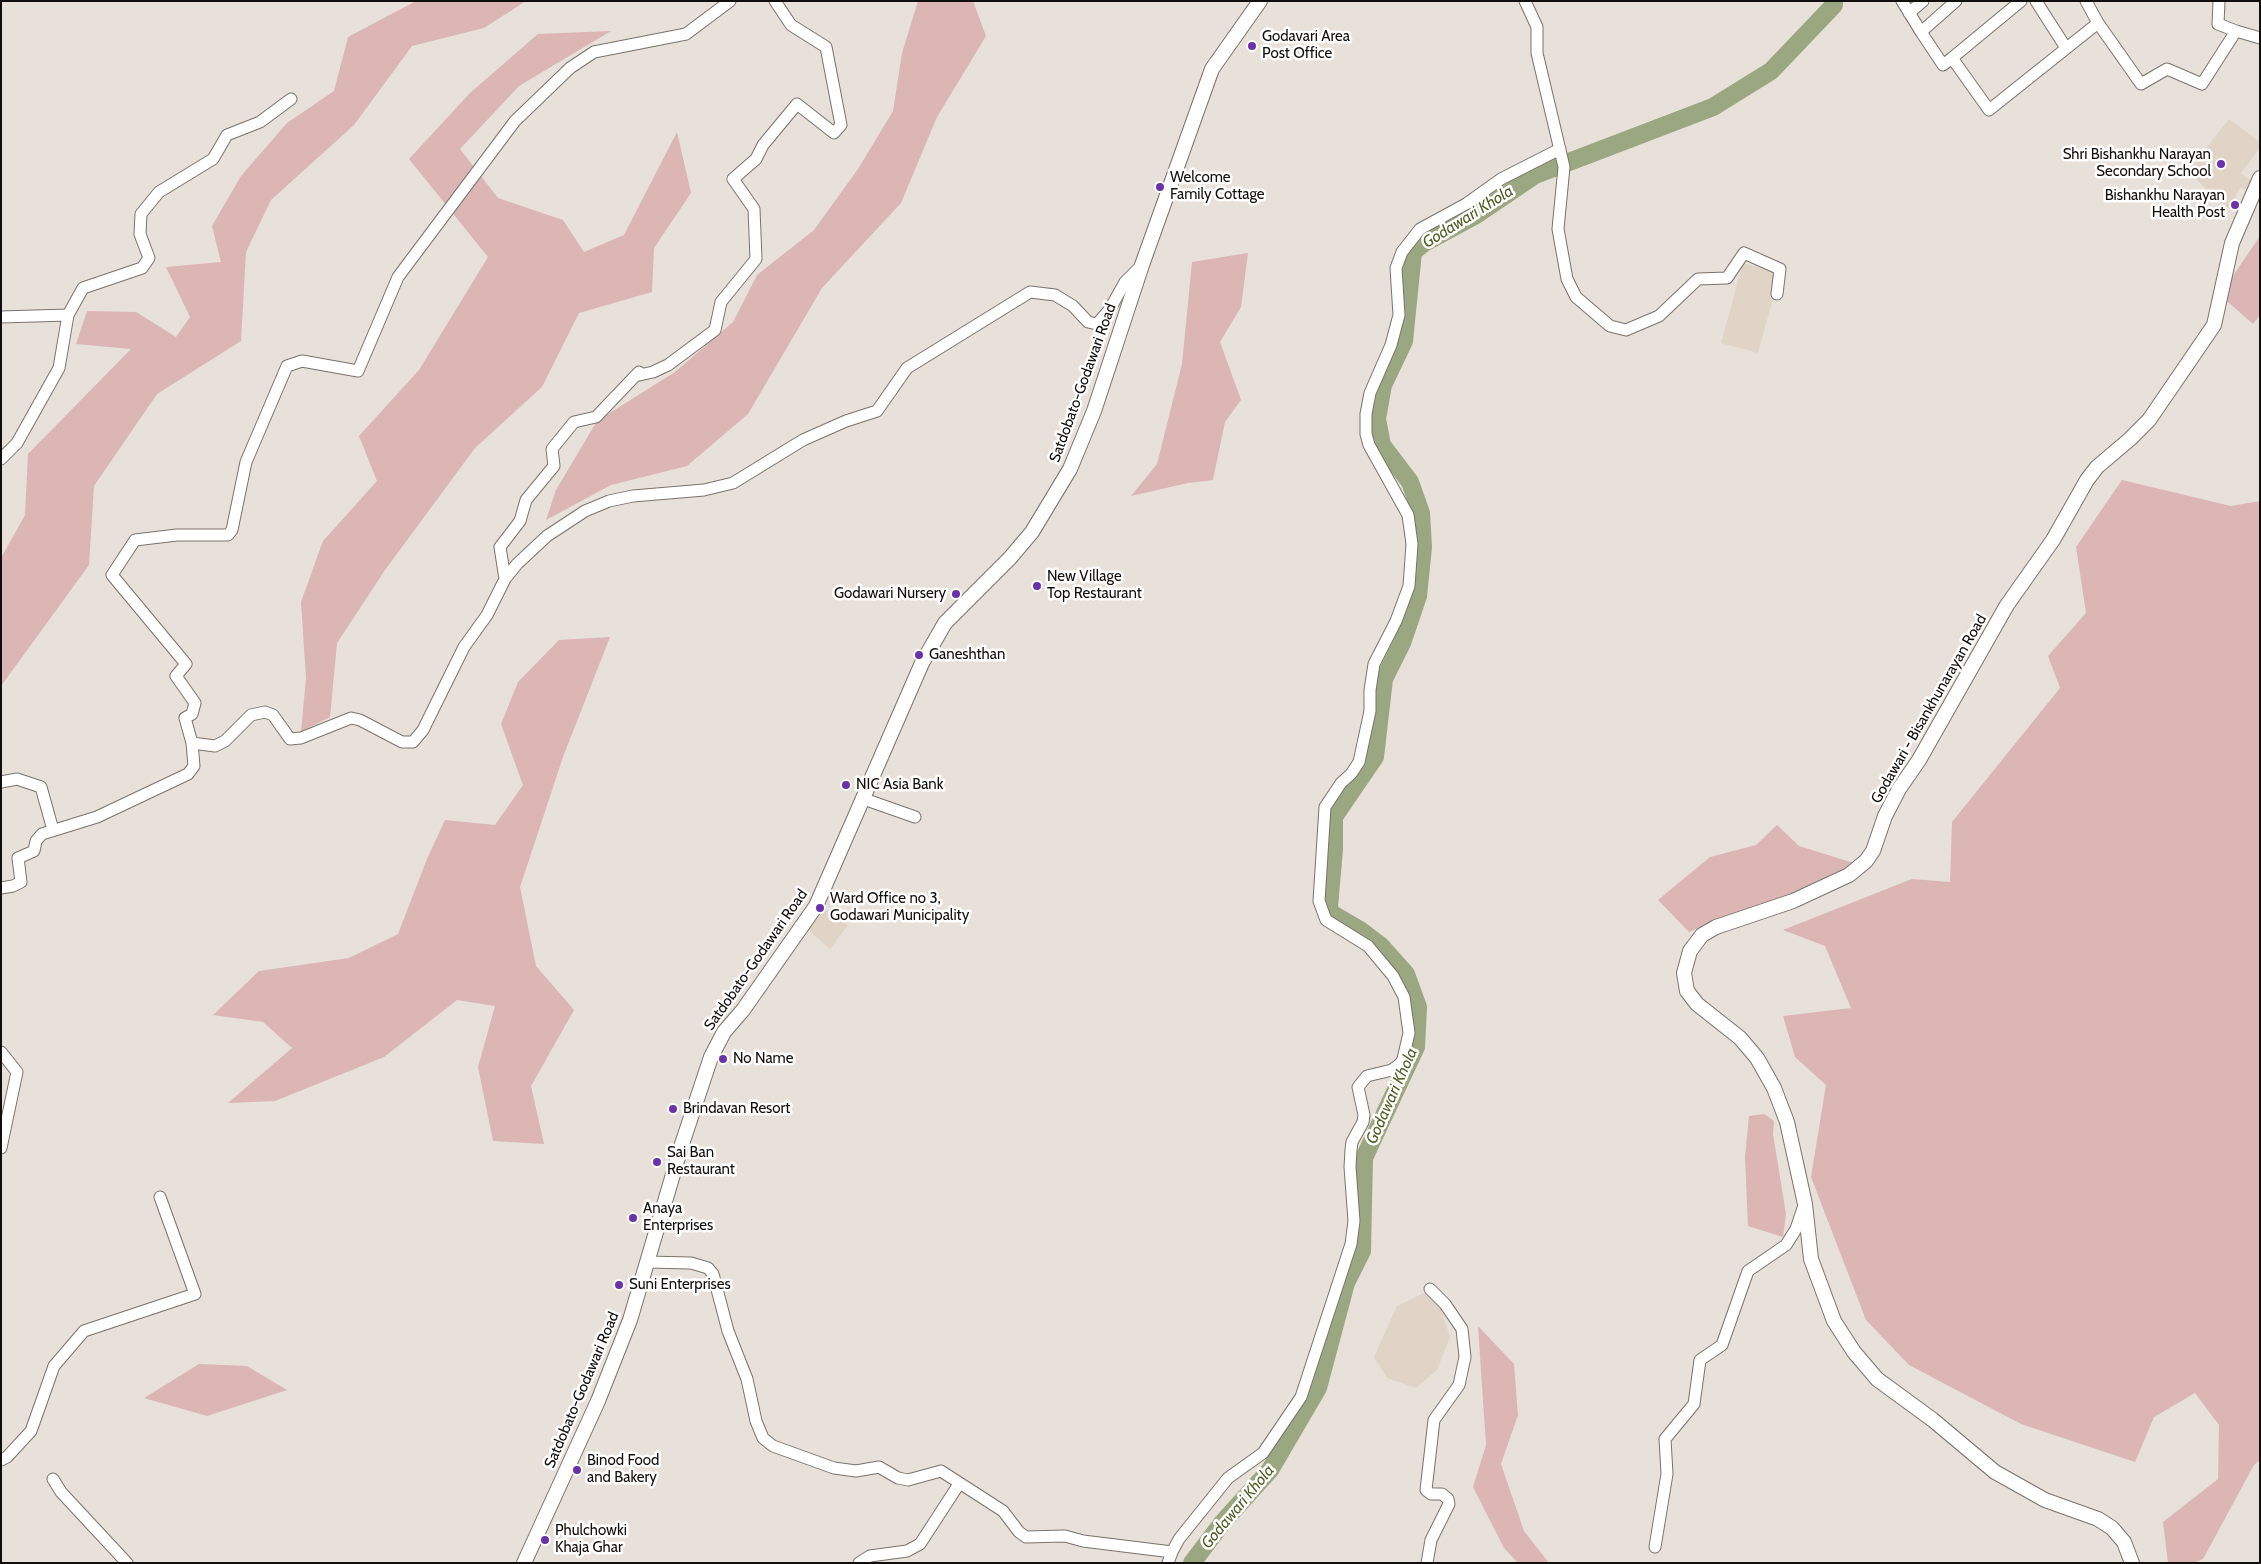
<!DOCTYPE html>
<style>
body{margin:0}
#map{position:relative;width:2261px;height:1564px;overflow:hidden;background:#e7e1d9;font-family:Cabin,sans-serif}
canvas{display:block}
.frame{position:absolute;inset:0;border:2px solid #110f0d;pointer-events:none}
</style>
<div id="map">
<canvas width="2261" height="1564"></canvas>
<div class="frame"></div>
</div>
<script>
const g = document.querySelector('canvas').getContext('2d');
g.lineJoin = 'round';
function fillPath(path, color) {
  g.fillStyle = color;
  g.fill(path, 'evenodd');
}
function shape(rows) {
  const path = new Path2D();
  for (const r of rows) {
    path.moveTo(r[0], r[1]);
    for (let i = 2; i < r.length; i += 2) path.lineTo(r[i], r[i + 1]);
  }
  return path;
}
function trace(path, color, width, dash) {
  g.strokeStyle = color;
  g.lineWidth = width;
  g.lineCap = dash ? 'butt' : 'round';
  g.setLineDash(dash || []);
  g.stroke(path);
}
function drawText(font, color, halo, rows, align = 'center') {
  g.font = font + ' Cabin,sans-serif';
  g.lineWidth = 5;
  g.setLineDash([]);
  g.textBaseline = 'middle';
  g.strokeStyle = halo;
  g.fillStyle = color;
  for (const [text, x, y, turn = 0] of rows) {
    g.save();
    g.translate(x, y);
    g.rotate((+turn || 0) * Math.PI / 180);
    g.textAlign = isNaN(turn) ? turn : align;
    if (halo) g.strokeText(text, 0, 0);
    g.fillText(text, 0, 0);
    g.restore();
  }
}
const built = shape([
 [2229,119,2260,142,2260,148,2241,173,2254,183,2248,192,2241,187,2227,210,2188,171],
 [1743,263,1780,273,1758,353,1721,343],
 [825,909,848,925,830,949,807,929],
 [1428,1291,1440,1306,1450,1337,1437,1370,1416,1388,1387,1378,1374,1357,1397,1306]
]);
const green = shape([
 [416,1,526,1,484,28,412,46,354,125,271,200,246,252,241,341,157,394,94,486,89,565,1,686,1,558,25,515,28,454,131,349,76,344,87,311,136,312,176,337,190,317,166,267,221,262,212,226,241,176,287,123,334,91,348,37],
 [918,1,973,1,986,36,937,117,901,203,822,288,748,414,687,466,611,485,546,520,556,490,597,421,675,372,733,322,757,275,814,230,858,169,893,111,902,53],
 [611,31,519,86,460,149,498,198,563,220,584,252,624,235,677,132,691,193,654,248,652,292,579,313,542,387,475,448,385,570,337,643,330,717,301,732,306,678,301,602,323,541,377,481,359,436,419,370,488,257,409,159,470,93,538,34],
 [2260,236,2260,315,2253,324,2220,295],
 [1248,253,1241,307,1220,342,1241,400,1225,422,1213,480,1188,483,1131,496,1157,464,1182,364,1192,262],
 [2122,480,2231,506,2260,501,2260,1460,2254,1465,2203,1559,2193,1563,2168,1563,2163,1522,2218,1479,2219,1425,2195,1393,2154,1417,2135,1462,2021,1424,1909,1365,1866,1320,1811,1177,1826,1085,1795,1057,1783,1016,1851,1008,1825,946,1783,930,1912,879,1950,882,1952,822,2060,688,2048,656,2086,613,2076,547],
 [610,637,563,757,520,887,536,966,574,1010,531,1086,544,1144,493,1141,478,1067,495,1006,457,1000,384,1057,275,1101,228,1103,292,1048,263,1022,213,1015,259,971,349,958,398,934,427,859,445,820,495,825,523,785,501,724,518,682,559,640],
 [1777,825,1799,846,1857,864,1784,904,1727,916,1689,932,1658,900,1710,857,1756,845],
 [1764,1114,1774,1121,1773,1134,1786,1214,1783,1237,1748,1226,1745,1157,1749,1116],
 [1478,1326,1514,1364,1518,1415,1501,1464,1524,1531,1549,1563,1518,1563,1504,1548,1473,1487,1486,1445],
 [199,1364,247,1366,287,1390,207,1416,144,1398]
]);
const river = shape([
 [1192,1563,1223,1522,1270,1470,1318,1388,1346,1283,1362,1251,1364,1158,1416,1047,1418,1007,1406,974,1381,946,1360,930,1336,916,1331,913,1329,907,1334,849,1334,817,1375,757,1384,679,1402,643,1418,596,1423,547,1421,513,1410,482,1382,445,1377,419,1383,385,1404,341,1413,252,1424,243,1476,215,1535,175,1713,107,1771,71,1834,5,1834,1]
]);
const minor = shape([
 [1525,1,1537,27,1537,53,1564,167,1558,229,1567,279,1576,297,1610,326,1626,330,1659,316,1698,279,1727,278,1744,253,1780,269,1777,294],
 [1902,1,1921,32],
 [2021,1,1952,58,1989,110,2098,23],
 [2036,1,2066,48],
 [2086,1,2098,23,2141,84,2167,69,2202,84,2236,31,2260,38],
 [2219,1,2218,24,2236,31],
 [1909,13,1923,1],
 [1952,58,1943,65,1921,32,1956,1],
 [1,317,68,315],
 [635,376,653,372,668,365,715,330,721,302,756,259,754,209,733,179,756,159,763,145,797,104,834,133,841,125,826,47,791,25,775,1],
 [1,459,17,443,59,368,68,315,83,288,142,268,149,258,140,234,141,214,159,192,213,159,227,135,260,122,291,99],
 [505,579,500,547,520,521,526,500,554,466,552,449,574,422,596,417,639,372],
 [192,743,185,718,192,714,195,703,176,676,186,664,112,575,135,540,177,535,228,535,232,530,246,462,287,366,302,361,358,371,398,277,515,121,570,68,594,52,686,34,730,1],
 [1,782,17,779,41,787,53,830],
 [864,799,915,817],
 [1,888,13,886,21,882,18,858,34,851,36,841,42,834,97,817,188,774,194,766,192,743,215,746,225,741,251,715,265,712,273,715,290,739,301,738,351,718,360,720,402,742,413,742,423,730,464,647,487,615,505,579,517,564,547,536,585,511,609,501,633,496,704,490,733,483,803,440,846,421,877,411,907,368,1030,292,1055,295,1073,306,1088,322,1097,324,1110,309,1125,282,1142,265],
 [1,1052,17,1072,1,1148],
 [646,1262,691,1263,708,1268,713,1274,728,1331,747,1379,756,1421,763,1438,773,1446,834,1468,856,1471,879,1467,898,1478,908,1480,941,1471,1003,1511,1019,1532,1026,1537,1065,1536,1083,1541,1172,1552,1168,1563],
 [1,1460,7,1457,31,1431,54,1366,84,1331,195,1294,160,1197],
 [53,1479,61,1492,127,1563],
 [1655,1547,1667,1474,1665,1439,1694,1404,1700,1360,1722,1345,1748,1271,1786,1245,1796,1229,1804,1205],
 [1172,1552,1179,1539,1228,1478,1263,1453,1301,1397,1351,1244,1354,1221,1350,1167,1351,1150,1352,1142,1363,1122,1364,1115,1358,1087,1367,1076,1392,1070,1400,1064,1403,1059,1409,1033,1404,997,1393,976,1368,946,1326,920,1319,901,1325,807,1341,783,1351,774,1359,762,1370,711,1370,690,1374,664,1396,621,1409,586,1412,544,1408,515,1369,445,1366,434,1366,414,1370,393,1391,345,1399,315,1396,268,1402,252,1420,229,1466,204,1501,179,1560,149],
 [859,1563,870,1556,907,1551,920,1544,959,1484],
 [1427,1563,1431,1540,1449,1504,1448,1499,1442,1494,1431,1494,1426,1490,1434,1420,1459,1385,1465,1357,1462,1329,1445,1304,1430,1289]
]);
const tertiary = shape([
 [524,1563,598,1401,630,1320,682,1144,711,1057,724,1032,743,1010,816,906,922,663,945,623,1010,558,1032,532,1070,469,1094,411,1142,265,1212,69,1260,1],
 [2132,1563,2124,1542,2112,1528,2098,1519,2045,1500,1995,1472,1933,1420,1877,1379,1854,1352,1834,1321,1811,1259,1805,1204,1787,1122,1774,1088,1757,1058,1740,1038,1697,1004,1687,991,1684,973,1690,951,1702,935,1716,927,1793,901,1849,875,1866,861,1873,851,1885,816,1899,789,1919,760,2007,605,2053,540,2087,480,2097,467,2130,439,2149,420,2214,325,2232,243,2260,178]
]);
const markers = [
 [1252,46,5,"#6a32a8"],
 [2221,164,5,"#6a32a8"],
 [1160,187,5,"#6a32a8"],
 [2235,205,5,"#6a32a8"],
 [1037,586,5,"#6a32a8"],
 [956,594,5,"#6a32a8"],
 [919,655,5,"#6a32a8"],
 [846,785,5,"#6a32a8"],
 [820,908,5,"#6a32a8"],
 [723,1059,5,"#6a32a8"],
 [673,1109,5,"#6a32a8"],
 [657,1162,5,"#6a32a8"],
 [633,1218,5,"#6a32a8"],
 [619,1285,5,"#6a32a8"],
 [577,1470,5,"#6a32a8"],
 [545,1540,5,"#6a32a8"]
];
const poiNames = [
 ["Godavari Area",1262,37],
 ["Post Office",1262,54],
 ["Shri Bishankhu Narayan",2211,155,"right"],
 ["Secondary School",2211,172,"right"],
 ["Welcome",1170,178],
 ["Family Cottage",1170,195],
 ["Bishankhu Narayan",2225,196,"right"],
 ["Health Post",2225,213,"right"],
 ["New Village",1047,577],
 ["Top Restaurant",1047,594],
 ["Godawari Nursery",946,594,"right"],
 ["Ganeshthan",929,655],
 ["NIC Asia Bank",856,785],
 ["Ward Office no 3,",830,899],
 ["Godawari Municipality",830,916],
 ["No Name",733,1059],
 ["Brindavan Resort",683,1109],
 ["Sai Ban",667,1153],
 ["Restaurant",667,1170],
 ["Anaya",643,1209],
 ["Enterprises",643,1226],
 ["Suni Enterprises",629,1285],
 ["Binod Food",587,1461],
 ["and Bakery",587,1478],
 ["Phulchowki",555,1531],
 ["Khaja Ghar",555,1548]
];
const streetNames = [
 ["Satdobato-Godawari Road",1083,383,-70],
 ["Godawari - Bisankhunarayan Road",1929,709,-60],
 ["Satdobato-Godawari Road",756,960,-55],
 ["Satdobato-Godawari Road",582,1390,-67]
];
const waterNames = [
 ["Godawari Khola",1468,217,-32],
 ["Godawari Khola",1392,1096,-66],
 ["Godawari Khola",1238,1507,-50]
];
fillPath(built, '#e0d4c7');
fillPath(green, '#dcb5b5');
trace(river, '#9ba781', 18);
trace(minor, '#79736d', 13);
trace(tertiary, '#79736d', 16);
trace(minor, '#fff', 11);
trace(tertiary, '#fff', 14);
for (const [x, y, r, color] of markers) {
  const dot = new Path2D();
  dot.arc(x, y, r, 0, 2 * Math.PI);
  g.fillStyle = color;
  g.fill(dot);
  trace(dot, '#fff', 2);
}
drawText('15px', '#110f0d', '#fff', poiNames, 'left');
drawText('15px', '#110f0d', '#fff', streetNames);
drawText('italic 16px', '#505f25', '#fff', waterNames);
</script>
